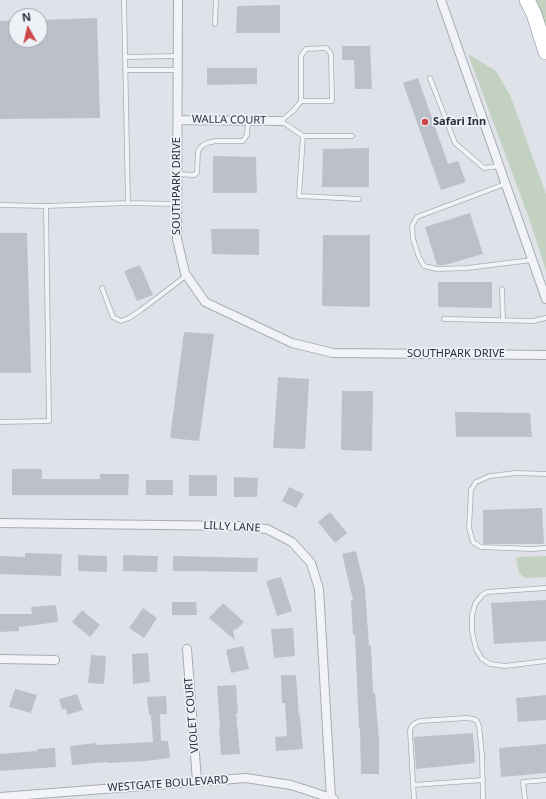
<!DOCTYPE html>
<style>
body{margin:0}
#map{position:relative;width:546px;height:799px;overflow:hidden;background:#dfe2e8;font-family:"Noto Sans",sans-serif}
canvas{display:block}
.north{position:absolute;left:8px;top:8px;width:40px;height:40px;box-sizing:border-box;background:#eef1f6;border:1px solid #9fa3ad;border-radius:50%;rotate:352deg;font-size:11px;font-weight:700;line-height:16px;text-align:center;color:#282e3f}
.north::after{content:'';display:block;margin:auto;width:14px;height:18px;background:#cd4549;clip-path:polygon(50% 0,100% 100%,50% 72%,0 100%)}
</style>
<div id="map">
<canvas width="546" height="799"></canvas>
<div class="north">N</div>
</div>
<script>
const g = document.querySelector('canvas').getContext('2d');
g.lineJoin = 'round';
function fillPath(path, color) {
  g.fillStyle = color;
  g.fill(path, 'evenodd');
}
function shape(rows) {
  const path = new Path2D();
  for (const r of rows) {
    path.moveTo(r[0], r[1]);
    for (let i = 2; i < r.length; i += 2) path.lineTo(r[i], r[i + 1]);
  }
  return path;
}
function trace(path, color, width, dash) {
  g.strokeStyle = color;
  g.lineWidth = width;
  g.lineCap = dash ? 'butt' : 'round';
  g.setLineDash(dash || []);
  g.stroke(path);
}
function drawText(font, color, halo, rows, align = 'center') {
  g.font = font + ' "Noto Sans",sans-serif';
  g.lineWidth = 3.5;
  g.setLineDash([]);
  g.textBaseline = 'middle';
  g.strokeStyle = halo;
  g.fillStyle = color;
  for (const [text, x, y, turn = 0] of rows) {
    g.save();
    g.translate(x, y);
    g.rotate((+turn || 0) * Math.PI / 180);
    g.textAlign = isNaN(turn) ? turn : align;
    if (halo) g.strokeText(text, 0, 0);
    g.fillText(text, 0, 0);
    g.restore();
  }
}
const green = shape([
 [533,0,546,0,546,34],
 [468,54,496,71,510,95,546,194,546,271,530,221],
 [546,556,546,577,525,578,520,574,518,569,516,557]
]);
const building = shape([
 [280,5,280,33,236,33,237,6],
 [97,18,100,118,0,119,0,21,16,20,16,40,40,40,40,20],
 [342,46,370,46,372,89,355,89,354,60,342,60],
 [207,68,257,68,257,84,207,85],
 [418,78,448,164,458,161,466,182,441,190,403,83],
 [369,148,369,187,322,187,323,149],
 [213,156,256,157,257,193,213,193],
 [470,213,483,254,445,265,437,265,425,227],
 [211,229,259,229,259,255,212,254],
 [0,233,27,233,31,373,0,373],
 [323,235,370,235,370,307,322,306],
 [140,265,153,295,137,301,124,271],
 [438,282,492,282,492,308,438,307],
 [184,332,214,334,199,441,170,438],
 [278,377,309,379,305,449,273,448],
 [342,391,373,391,372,451,341,450],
 [455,412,530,413,532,437,456,437],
 [12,469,42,469,42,479,100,479,100,474,129,474,128,495,12,495],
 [189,475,217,475,217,496,189,496],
 [234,477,258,478,257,497,234,497],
 [146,480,173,480,173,495,146,495],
 [289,487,304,494,296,508,282,501],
 [542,508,544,544,483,544,483,510],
 [330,512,347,533,335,543,318,522],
 [356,551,365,588,369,646,371,646,373,693,375,693,379,739,379,774,361,774,360,728,359,729,355,635,353,635,351,600,353,600,342,554],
 [25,553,62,554,61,576,0,574,0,556,25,557],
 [78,555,107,556,107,572,78,571],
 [123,555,158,556,157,572,123,571],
 [173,556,258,558,257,572,173,571],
 [281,577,292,611,277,616,266,581],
 [546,600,546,641,494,644,491,603],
 [172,602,196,602,197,615,172,615],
 [223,603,244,622,237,629,233,630,235,640,209,618],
 [56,605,58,622,19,627,19,631,0,632,0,614,32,614,31,607],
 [143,608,157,618,144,638,129,628],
 [82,610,100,625,90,637,72,622],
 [293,628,295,656,274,658,271,629],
 [243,646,249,669,231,673,226,650],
 [148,653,150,682,133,684,132,654],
 [91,655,106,656,104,684,88,683],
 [281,675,296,675,299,716,300,716,303,749,276,751,275,737,287,736,285,703,282,703],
 [236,685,238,713,236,713,240,754,221,755,219,727,220,727,217,686],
 [15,689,37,695,31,713,9,707],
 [77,694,83,710,67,715,66,709,62,709,59,699],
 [546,695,546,720,518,722,516,698],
 [166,696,167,714,160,714,161,741,168,741,170,758,145,761,108,763,107,762,72,765,70,746,96,743,96,745,153,742,151,715,149,715,147,697],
 [473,733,475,763,416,769,414,737],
 [546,744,546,773,501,777,499,748],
 [55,748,56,767,0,771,0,754,37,751,37,749]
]);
const lane = shape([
 [124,0,128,203],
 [215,24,216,0],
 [125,57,178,56],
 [125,70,178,70],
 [430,78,455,143,484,168,499,166],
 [301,101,301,56,306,49,326,48,331,54,332,101,301,101,294,110,281,121,303,136,299,196,359,199],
 [303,136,352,136],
 [177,174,194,175,197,173,198,151,202,146,207,143,216,141,243,141,247,135,248,121],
 [505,184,417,217,412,226,413,239,419,257,424,266,437,269,467,268,532,260],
 [0,205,46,206,128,203,177,204],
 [102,288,113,317,121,321,129,318,141,310,187,275],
 [502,289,503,320],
 [444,319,533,321,546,318],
 [0,422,49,421,46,206],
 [546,474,516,473,490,476,476,482,471,490,469,528,473,542,481,547,532,549,546,548],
 [546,588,487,592,482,595,475,604,472,615,472,631,476,649,482,659,490,664,505,666,546,661],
 [413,785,483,780],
 [414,799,410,731,411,727,415,723,420,721,466,718,474,719,477,721,479,726,482,755,483,799],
 [525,799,523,782,546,780]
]);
const street = shape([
 [178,0,177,239,185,273,205,302,292,343,333,353,546,355],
 [441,0,546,299],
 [178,120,281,121],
 [0,523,240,526,267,529,292,542,311,563,319,589,331,798],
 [187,649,197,781],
 [0,659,55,660],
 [0,797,246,778,291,785,334,799]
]);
const highway = shape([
 [527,0,534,14,546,52]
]);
const markers = [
 [425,122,4,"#cd4549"]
];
const streetNames = [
 ["WALLA COURT",229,120,1],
 ["SOUTHPARK DRIVE",177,186,-90],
 ["SOUTHPARK DRIVE",456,354],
 ["LILLY LANE",232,527,3],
 ["VIOLET COURT",192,715,-95],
 ["WESTGATE BOULEVARD",168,784,-4]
];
const poiNames = [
 ["Safari Inn",433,122]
];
fillPath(green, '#c3d2c0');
fillPath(building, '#bcc0cb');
trace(lane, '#a8acb5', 5.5);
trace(street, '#a8acb5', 10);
trace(highway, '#878d9f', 16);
trace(lane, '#f2f3f7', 4);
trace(street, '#f2f3f7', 8);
trace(highway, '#fff', 15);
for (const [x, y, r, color] of markers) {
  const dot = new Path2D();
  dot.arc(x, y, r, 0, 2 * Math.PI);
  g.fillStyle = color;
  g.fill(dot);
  trace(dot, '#eef1f6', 1.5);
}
drawText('11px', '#282e3f', '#eef1f6', streetNames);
drawText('bold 11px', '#282e3f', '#eef1f6', poiNames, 'left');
</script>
